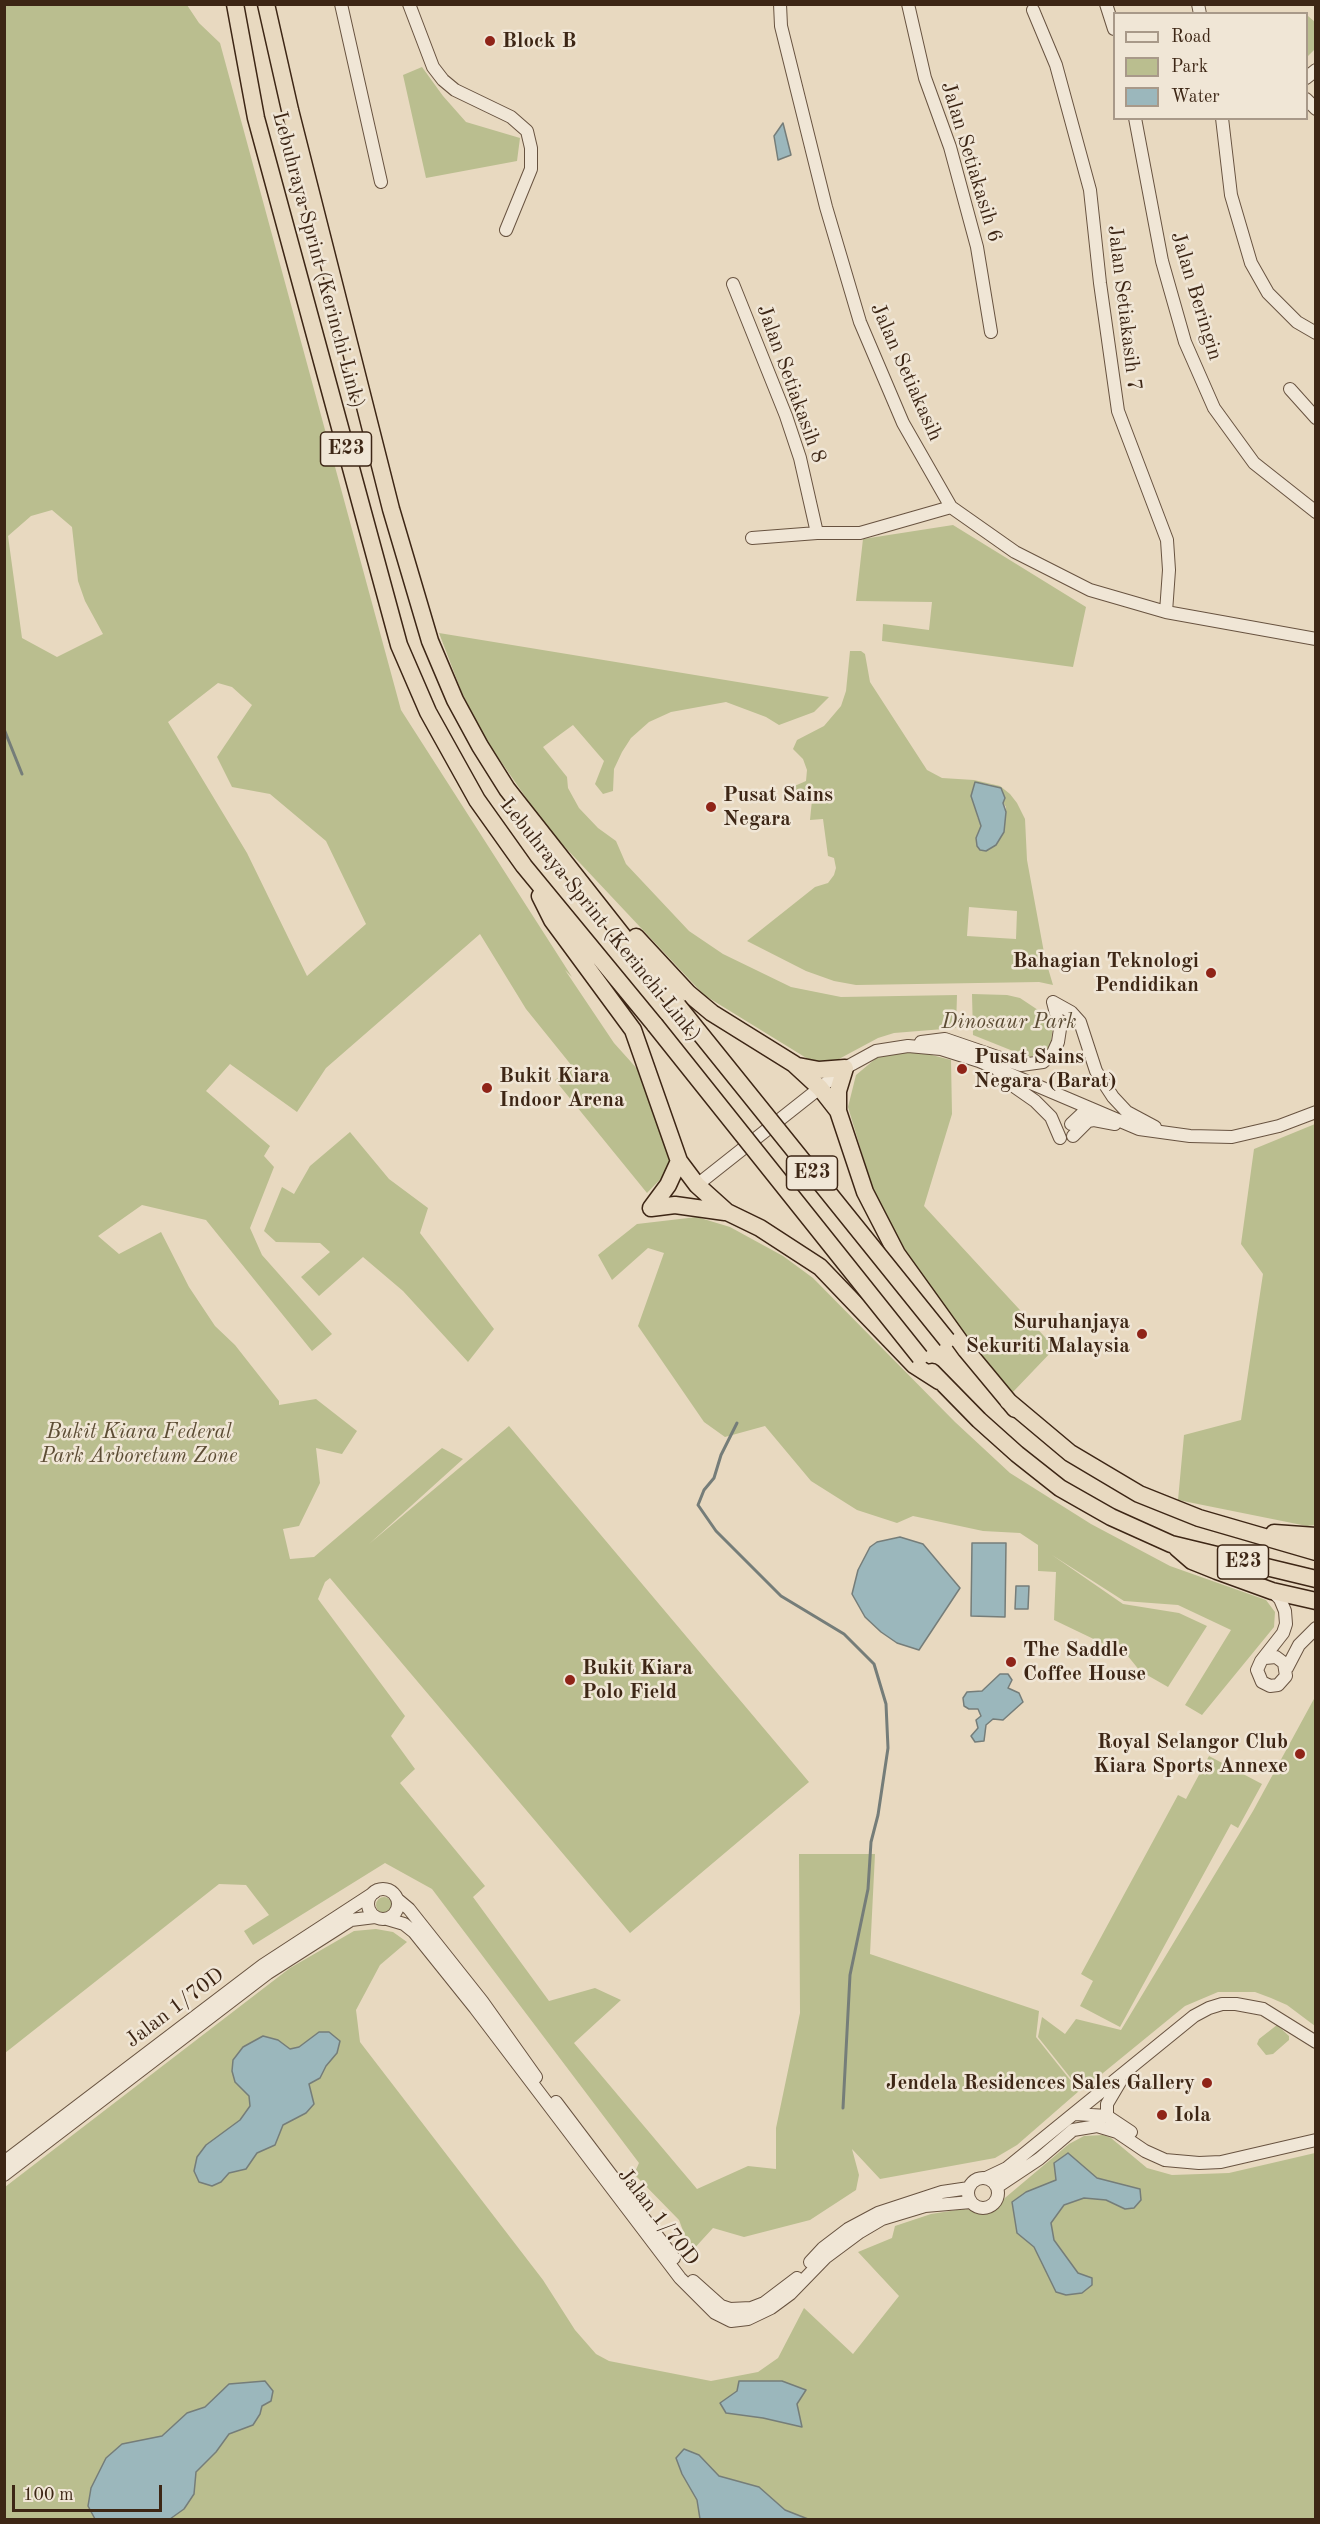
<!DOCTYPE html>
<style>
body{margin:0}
#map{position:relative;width:1320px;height:2524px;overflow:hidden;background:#e8d9c0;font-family:"Old Standard TT",serif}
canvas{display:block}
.frame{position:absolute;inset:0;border:6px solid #3d2615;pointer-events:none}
.legend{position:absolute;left:1113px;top:12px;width:195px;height:108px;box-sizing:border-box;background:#f0e6d6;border:2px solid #a89989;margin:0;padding:8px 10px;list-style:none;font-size:18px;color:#3d2615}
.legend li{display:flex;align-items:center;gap:12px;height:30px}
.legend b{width:30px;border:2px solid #a89989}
.scale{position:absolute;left:12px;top:2485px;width:150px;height:27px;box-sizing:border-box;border:3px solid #3d2615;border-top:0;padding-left:8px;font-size:18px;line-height:21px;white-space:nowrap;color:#3d2615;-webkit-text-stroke:4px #f0e6d6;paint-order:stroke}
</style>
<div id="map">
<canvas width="1320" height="2524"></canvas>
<div class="frame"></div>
<ul class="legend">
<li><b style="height:8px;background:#f0e6d6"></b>Road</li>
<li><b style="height:16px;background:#babe8f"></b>Park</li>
<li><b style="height:16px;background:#9bb7bc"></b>Water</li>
</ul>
<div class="scale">100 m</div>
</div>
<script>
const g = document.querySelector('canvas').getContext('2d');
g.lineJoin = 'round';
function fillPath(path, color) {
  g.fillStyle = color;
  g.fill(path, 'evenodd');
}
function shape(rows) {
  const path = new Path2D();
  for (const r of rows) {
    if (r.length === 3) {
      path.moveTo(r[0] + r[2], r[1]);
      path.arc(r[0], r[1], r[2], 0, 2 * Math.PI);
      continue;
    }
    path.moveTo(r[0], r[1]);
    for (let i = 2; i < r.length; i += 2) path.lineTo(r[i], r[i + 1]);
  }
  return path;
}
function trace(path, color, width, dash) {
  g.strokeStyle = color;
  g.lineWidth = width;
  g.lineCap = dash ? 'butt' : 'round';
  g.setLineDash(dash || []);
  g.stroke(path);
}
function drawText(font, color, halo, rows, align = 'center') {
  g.font = font + ' "Old Standard TT",serif';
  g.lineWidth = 5;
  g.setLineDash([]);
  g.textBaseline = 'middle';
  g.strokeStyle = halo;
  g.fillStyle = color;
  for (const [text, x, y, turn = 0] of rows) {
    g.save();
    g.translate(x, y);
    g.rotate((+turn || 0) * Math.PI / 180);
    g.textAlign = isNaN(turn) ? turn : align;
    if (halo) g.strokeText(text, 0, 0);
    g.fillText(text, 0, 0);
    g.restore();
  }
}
const green = shape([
 [5,5,187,5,199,23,220,43,401,710,572,977,565,970,614,1043,640,1072,675,1164,647,1193,555,1080,572,1066,526,1009,480,934,326,1068,297,1112,230,1064,206,1091,270,1146,264,1156,274,1167,250,1228,262,1255,332,1334,312,1351,206,1220,142,1205,98,1236,119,1254,161,1232,189,1287,215,1326,235,1345,279,1401,279,1405,316,1399,357,1431,342,1454,316,1448,320,1483,299,1526,283,1529,290,1559,314,1557,442,1448,463,1459,369,1544,509,1426,809,1782,630,1933,330,1578,325,1582,318,1599,405,1716,391,1736,415,1769,400,1783,485,1886,473,1897,549,2001,595,1988,621,2000,574,2043,697,2189,748,2166,776,2169,776,2128,800,2013,799,1854,875,1854,870,1954,1039,2011,1036,2037,1079,2091,1017,2145,995,2158,880,2179,852,2149,859,2175,856,2190,810,2220,744,2237,713,2228,691,2252,679,2220,634,2174,639,2163,432,1889,385,1863,253,1945,244,1931,269,1915,246,1885,219,1884,5,2053],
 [52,510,72,527,78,581,85,601,103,634,57,657,22,638,8,536,31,516],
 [218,683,232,687,252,705,217,757,232,787,270,794,326,841,366,924,307,976,247,853,168,722],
 [1308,16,1315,22,1316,48,1307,57],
 [422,67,443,96,466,122,520,138,517,161,426,178,403,75],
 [953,525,1086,607,1073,667,882,641,883,624,929,630,932,602,856,601,863,539],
 [439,633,829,697,814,712,779,725,766,717,726,702,671,712,649,722,631,738,622,752,614,769,613,791,603,794,595,784,604,761,573,725,543,747,567,777,568,788,579,808,598,828,616,841,626,864,689,931,723,954,791,987,841,997,957,995,956,1028,894,1033,878,1038,837,1060,821,1062,808,1059,704,995,547,828,486,740,462,693],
 [850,651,861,651,865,654,870,682,927,770,942,778,974,780,1000,786,1010,794,1017,803,1025,819,1027,860,1045,958,1053,985,1039,982,856,985,834,981,806,971,747,941,815,887,828,883,834,875,836,868,834,858,828,856,823,819,810,820,812,800,796,801,790,788,806,781,807,770,803,759,793,749,797,740,824,726,841,706,846,691],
 [975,782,992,785,1006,807,1004,832,997,842,976,838,981,826,977,816],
 [969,907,1017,911,1016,939,967,936],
 [972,994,1007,995,1020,998,1050,1018,1053,1026,1050,1050,1045,1054,1028,1057,973,1035],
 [916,1051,951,1060,952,1114,924,1206,1055,1348,1012,1393,928,1288,876,1200,848,1107,856,1075,880,1055],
 [1315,1124,1316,1525,1307,1526,1178,1500,1184,1435,1241,1420,1263,1274,1241,1244,1254,1149],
 [350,1132,389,1179,428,1208,420,1233,494,1329,468,1362,403,1291,363,1257,319,1296,301,1277,330,1252,320,1243,276,1242,264,1231,282,1187,294,1194,310,1166],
 [697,1217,730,1227,783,1256,813,1278,955,1422,1010,1473,1091,1524,1170,1566,1266,1600,1275,1612,1274,1627,1202,1715,1185,1705,1231,1630,1178,1605,1124,1601,1052,1555,1123,1604,1179,1613,1207,1626,1168,1687,1140,1671,1127,1655,1054,1620,1056,1572,1038,1571,1038,1545,1020,1533,983,1531,913,1516,897,1523,857,1510,811,1481,765,1426,725,1437,704,1422,638,1326,664,1253,648,1248,612,1280,598,1255,637,1224],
 [1315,1697,1315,2026,1287,2005,1271,1998,1255,1992,1218,1992,1185,2006,1081,2091,1038,2037,1042,2017,1065,2034,1076,2019,1121,2030,1253,1811],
 [1209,1756,1262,1784,1238,1828,1231,1824,1120,2027,1080,2006,1093,1981,1081,1974,1178,1795,1186,1799],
 [384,1905,8],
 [376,1929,393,1932,407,1942,380,1965,356,2010,360,2042,543,2280,575,2330,596,2354,609,2361,711,2381,758,2372,778,2358,804,2308,853,2354,899,2296,858,2252,892,2238,895,2226,931,2214,963,2209,983,2211,993,2208,1069,2144,1084,2136,1103,2135,1111,2138,1147,2168,1172,2175,1229,2173,1315,2153,1315,2519,5,2520,5,2187,290,1968,354,1931],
 [1277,2025,1289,2036,1289,2040,1273,2054,1266,2055,1257,2044,1259,2039]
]);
const water = shape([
 [783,123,791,155,778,160,774,136,783,123],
 [975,782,1001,788,1005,798,1003,803,1006,812,1004,832,996,845,986,851,980,850,977,846,976,838,981,826,971,796,975,782],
 [900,1537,923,1544,960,1588,919,1650,897,1643,881,1632,865,1617,852,1594,858,1570,870,1547,877,1542,900,1537],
 [972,1543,1006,1543,1005,1617,971,1616,972,1543],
 [1016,1586,1029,1586,1028,1609,1015,1609,1016,1586],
 [1000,1674,1008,1674,1012,1680,1008,1688,1019,1693,1023,1702,1003,1720,993,1719,986,1725,984,1741,975,1742,971,1736,978,1728,976,1720,981,1716,978,1709,969,1709,964,1706,963,1698,967,1692,982,1691,1000,1674],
 [319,2032,329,2032,340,2041,337,2053,326,2066,320,2078,309,2084,314,2104,306,2113,283,2125,275,2145,257,2153,246,2169,229,2173,221,2182,212,2186,199,2182,194,2171,197,2157,206,2145,240,2120,250,2106,249,2096,235,2082,232,2071,233,2060,243,2047,263,2036,278,2040,290,2049,299,2047,319,2032],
 [1068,2153,1097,2178,1140,2189,1141,2200,1134,2208,1125,2209,1106,2200,1084,2198,1064,2205,1051,2223,1054,2240,1078,2273,1092,2278,1092,2285,1082,2293,1066,2295,1056,2292,1034,2247,1017,2233,1012,2202,1026,2192,1056,2180,1054,2163,1068,2153],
 [265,2381,273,2391,271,2401,262,2406,260,2414,253,2425,229,2434,216,2452,196,2472,194,2494,184,2509,170,2519,95,2519,88,2506,91,2488,106,2458,122,2444,162,2436,187,2413,205,2407,229,2384,265,2381],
 [739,2381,782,2381,806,2390,797,2404,802,2427,763,2418,726,2413,720,2403,737,2391,739,2381],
 [684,2449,699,2455,719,2476,759,2487,785,2510,808,2519,700,2519,697,2500,682,2474,676,2458,684,2449]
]);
const stream = shape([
 [4,729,22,774],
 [737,1423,721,1455,714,1478,704,1490,698,1505,716,1531,781,1596,844,1634,874,1664,886,1704,888,1748,878,1815,871,1842,868,1889,850,1975,843,2108]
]);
const minor = shape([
 [341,4,381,182],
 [409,4,433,67,443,80,455,90,511,117,527,131,531,148,531,169,506,230],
 [780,4,781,26,826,207,860,322,903,423,951,507,1015,552,1090,590,1166,612,1316,639],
 [908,4,925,78,950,147,977,247,991,332],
 [1106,4,1114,29],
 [1198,4,1200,14],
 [1033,10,1056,65,1090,190,1100,283,1118,411,1167,540,1169,570,1166,612],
 [1306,78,1316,70],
 [1306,99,1316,109],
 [1135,118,1162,261,1185,342,1214,408,1254,463,1316,512],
 [1222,118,1231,195,1251,263,1268,293,1297,322,1316,333],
 [733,284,786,416,800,458,817,533],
 [1290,389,1316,418],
 [752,538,817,533,860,533,951,507],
 [1053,1002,1071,1012,1080,1022,1096,1071,1113,1097,1127,1112,1155,1127],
 [921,1042,945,1039,1021,1065,1043,1062,1053,1053,1058,1042,1060,1029,1053,1002],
 [998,1070,1002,1078,1035,1101,1051,1117,1060,1138],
 [1071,1124,1088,1108],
 [1073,1136,1088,1121,1094,1120,1115,1124],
 [697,1185,845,1068,876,1051,908,1046,941,1049,979,1061,1139,1129,1190,1136,1232,1137,1279,1126,1316,1112],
 [1265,1658,1276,1657,1284,1663,1286,1676,1278,1685,1270,1686,1262,1682,1257,1670,1261,1661,1283,1633,1286,1624,1285,1611,1280,1599,1272,1591],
 [1287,1668,1299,1645,1316,1628],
 [383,1904,15],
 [397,1899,409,1909,482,2001,536,2077],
 [387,1919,404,1924,414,1932,475,2008,680,2278,715,2313,731,2321,748,2319,771,2308,790,2294,825,2258,860,2232,882,2219,925,2206,971,2202],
 [556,2102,674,2258],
 [1075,2114,1107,2116,1131,2132],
 [1107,2116,1107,2104,1120,2082],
 [4,2162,263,1965,375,1892],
 [4,2175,268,1973,351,1920,375,1917],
 [983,2193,15],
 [986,2178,1007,2168,1194,2016,1209,2008,1222,2004,1236,2004,1263,2009,1316,2042],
 [997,2187,1039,2159,1073,2130,1097,2126,1117,2132,1145,2151,1165,2160,1199,2163,1221,2162,1316,2140],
 [810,2262,823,2248,848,2229,878,2213,942,2192,969,2188],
 [693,2281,721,2306,730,2309,751,2308,764,2303,797,2278]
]);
const highway = shape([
 [235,4,256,118,399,645,428,712,477,800,524,866,655,1025],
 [266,4,290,110,391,509,430,641,455,700,480,746,507,789,678,1006],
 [540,896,552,920,633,1030,679,1161,697,1185,727,1212,760,1228,820,1267,914,1365,939,1381],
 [636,937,688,993,712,1013,794,1064,820,1088,838,1111,865,1192,897,1254,966,1350,1015,1409],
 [798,1066,819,1070,845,1068,838,1091,838,1111],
 [651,1208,675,1205,725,1212],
 [651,1208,668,1185,679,1161],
 [932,1372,979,1420,1017,1454,1060,1488,1111,1517,1171,1544,1316,1579],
 [1008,1401,1070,1453,1139,1494,1199,1518,1316,1552],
 [1274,1533,1316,1536],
 [1177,1548,1192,1561,1217,1571,1272,1591,1316,1601]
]);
const highwayBridge = shape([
 [678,1006,947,1340],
 [655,1025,920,1357]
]);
const markers = [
 [490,41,6,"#8f2418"],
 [711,807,6,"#8f2418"],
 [1211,973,6,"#8f2418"],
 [962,1069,6,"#8f2418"],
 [487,1088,6,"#8f2418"],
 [1142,1334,6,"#8f2418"],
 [1011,1662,6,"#8f2418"],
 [570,1680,6,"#8f2418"],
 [1300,1754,6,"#8f2418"],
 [1207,2083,6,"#8f2418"],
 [1162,2115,6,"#8f2418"]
];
const shields = [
 [346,449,51],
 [812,1173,51],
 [1243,1562,51]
];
const shieldNames = [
 ["E23",346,449],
 ["E23",812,1173],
 ["E23",1243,1562]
];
const poiNames = [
 ["Block B",502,41],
 ["Pusat Sains",723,795],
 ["Negara",723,819],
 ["Bahagian Teknologi",1199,961,"right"],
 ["Pendidikan",1199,985,"right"],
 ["Pusat Sains",974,1057],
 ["Negara (Barat)",974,1081],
 ["Bukit Kiara",499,1076],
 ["Indoor Arena",499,1100],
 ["Suruhanjaya",1130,1322,"right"],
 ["Sekuriti Malaysia",1130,1346,"right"],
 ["The Saddle",1023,1650],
 ["Coffee House",1023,1674],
 ["Bukit Kiara",582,1668],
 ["Polo Field",582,1692],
 ["Royal Selangor Club",1288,1742,"right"],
 ["Kiara Sports Annexe",1288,1766,"right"],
 ["Jendela Residences Sales Gallery",1195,2083,"right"],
 ["Iola",1174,2115]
];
const streetNames = [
 ["Jalan Setiakasih 6",971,162,73],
 ["Lebuhraya Sprint (Kerinchi Link)",318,260,75],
 ["Jalan Beringin",1196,296,73],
 ["Jalan Setiakasih 7",1124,308,83],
 ["Jalan Setiakasih",906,372,66],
 ["Jalan Setiakasih 8",791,384,70],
 ["Lebuhraya Sprint (Kerinchi Link)",600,920,51],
 ["Jalan 1/70D",175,2008,-37],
 ["Jalan 1/70D",658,2217,52]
];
const parkNames = [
 ["Dinosaur Park",1009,1022],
 ["Bukit Kiara Federal",139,1432],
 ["Park Arboretum Zone",139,1456]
];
fillPath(green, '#babe8f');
fillPath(water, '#9bb7bc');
trace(water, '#757d79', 1.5);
trace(stream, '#757d79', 3);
trace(minor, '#685340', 14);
trace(highway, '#3d2615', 19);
trace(minor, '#f0e6d6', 12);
trace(highway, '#e8d9c0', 16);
trace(highwayBridge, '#3d2615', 19, []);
trace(highwayBridge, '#e8d9c0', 16);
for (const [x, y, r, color] of markers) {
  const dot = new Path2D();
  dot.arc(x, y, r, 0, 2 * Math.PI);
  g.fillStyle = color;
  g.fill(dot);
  trace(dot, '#f0e6d6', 2);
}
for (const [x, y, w] of shields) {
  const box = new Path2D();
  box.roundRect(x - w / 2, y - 17, w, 34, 4.5);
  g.fillStyle = '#f0e6d6';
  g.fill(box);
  trace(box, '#3d2615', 1.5);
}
drawText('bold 20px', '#3d2615', null, shieldNames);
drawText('bold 21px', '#3d2615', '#f0e6d6', poiNames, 'left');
drawText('21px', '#3d2615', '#f0e6d6', streetNames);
drawText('italic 21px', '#5c4c34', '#f0e6d6', parkNames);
</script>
